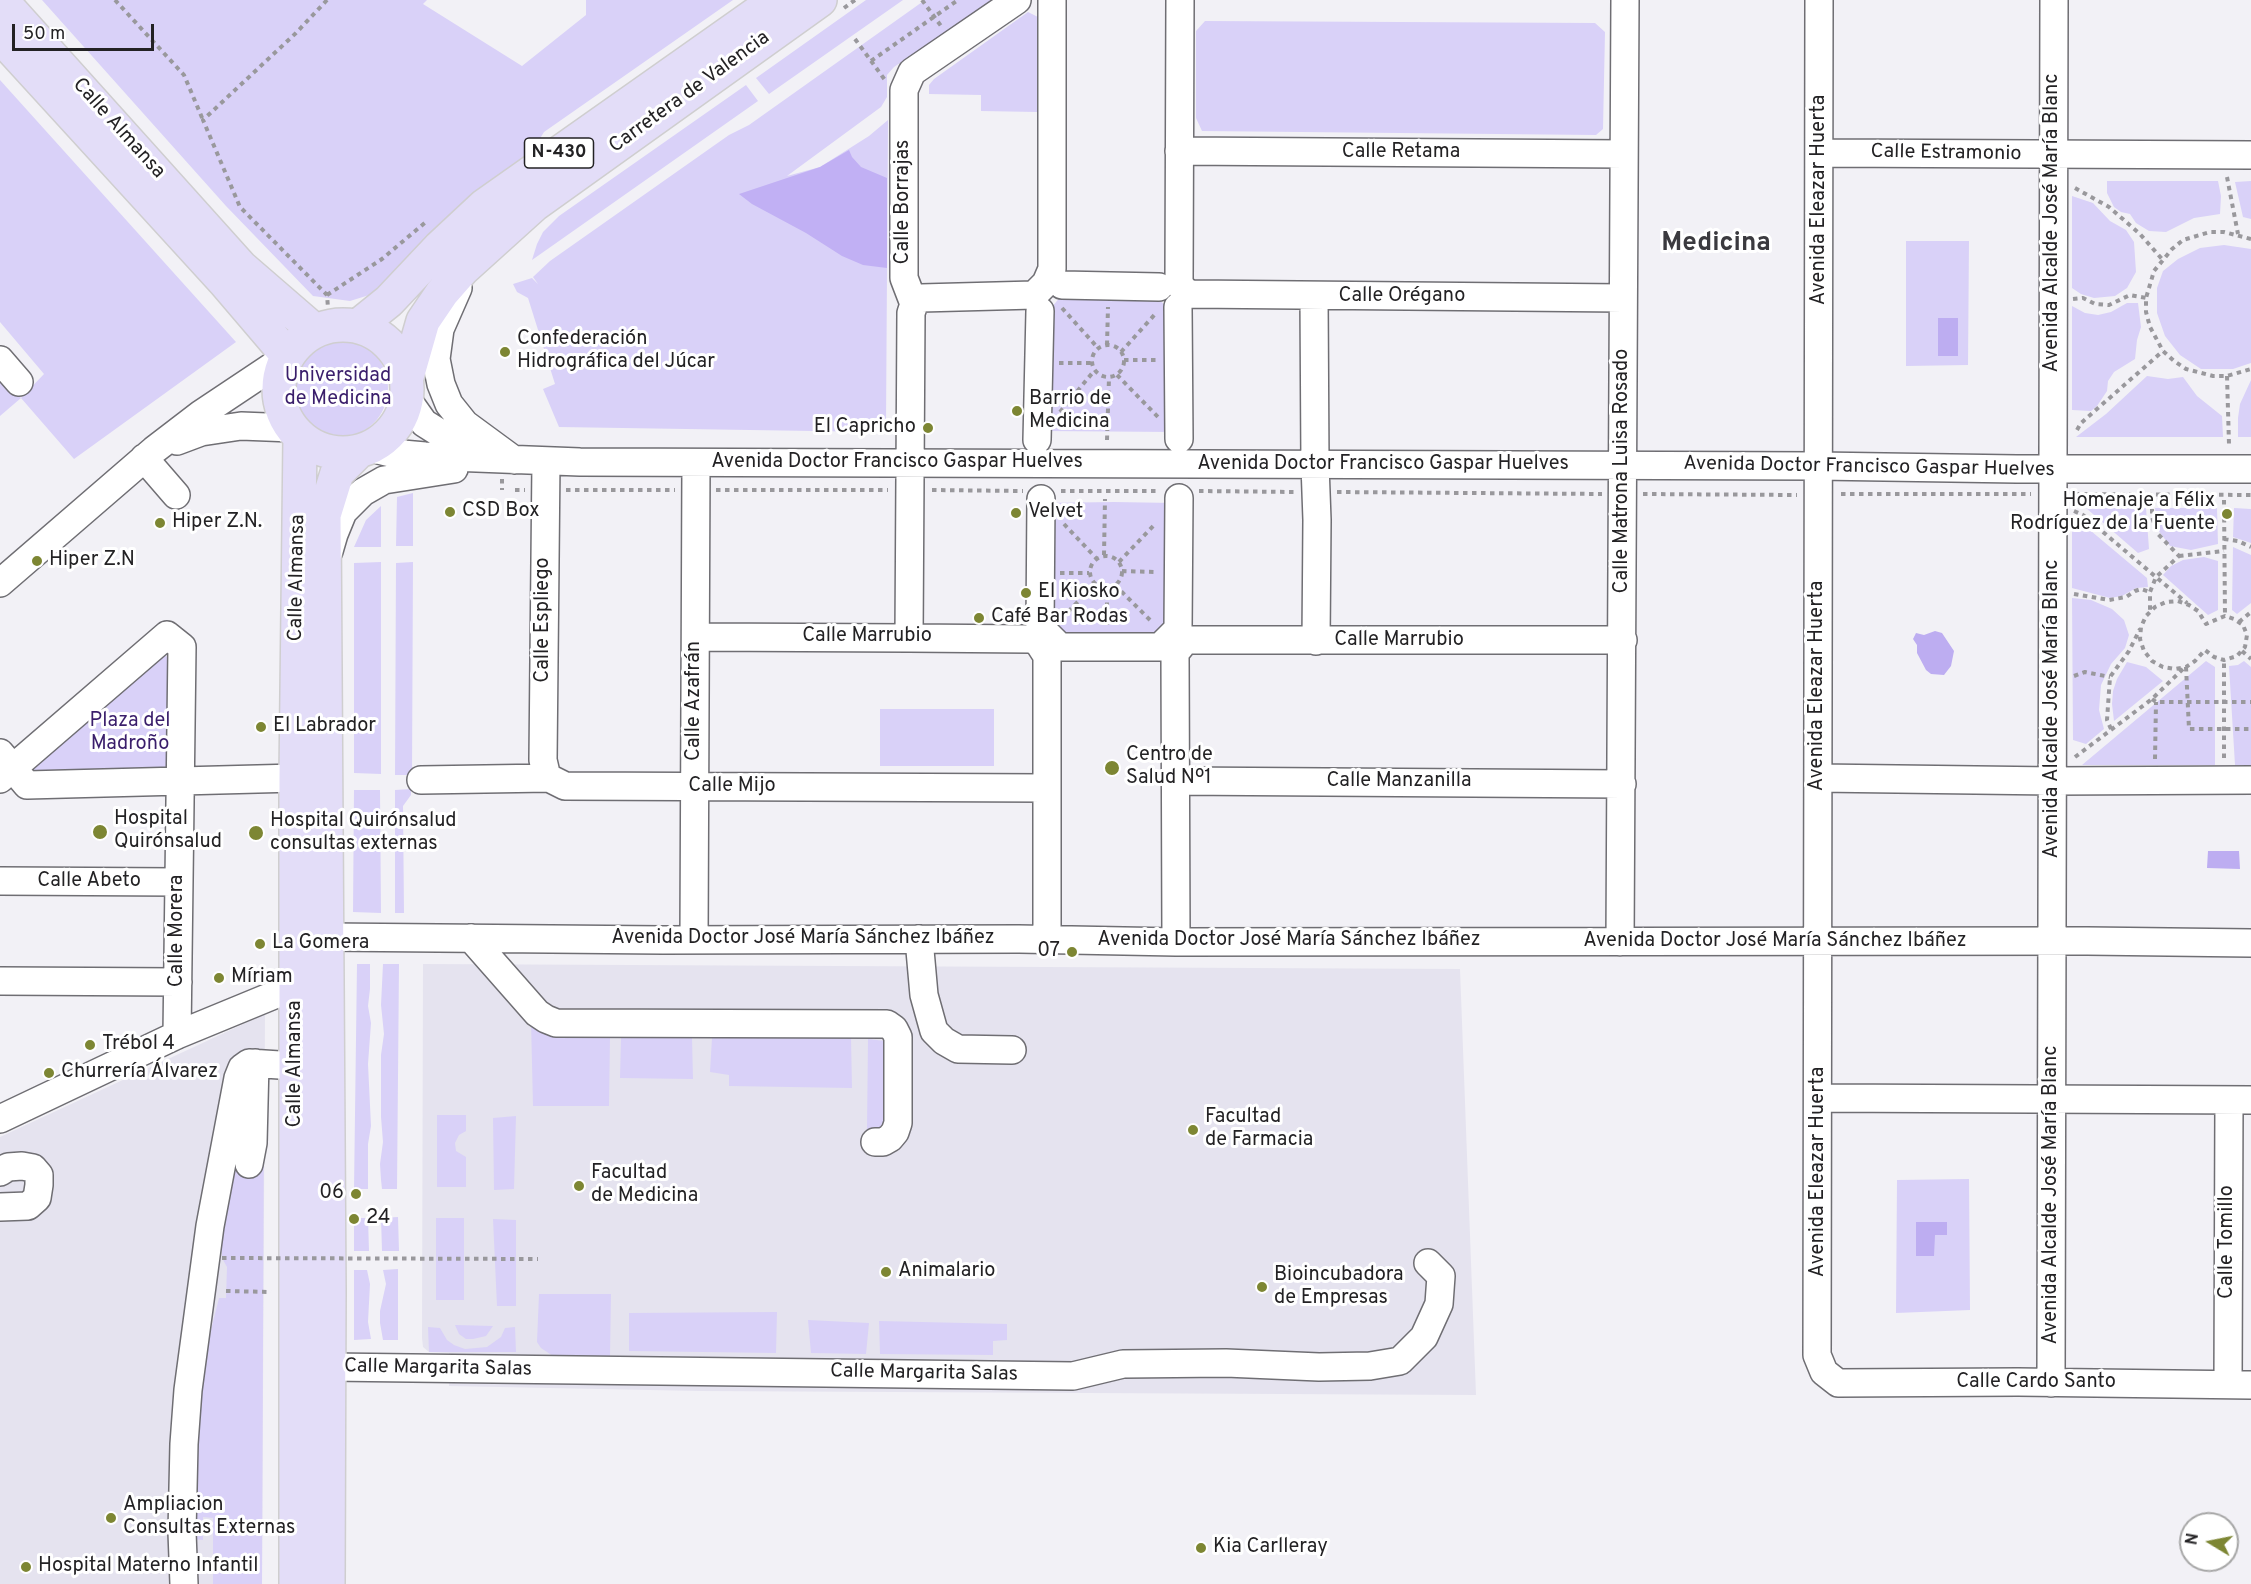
<!DOCTYPE html>
<meta charset="utf-8">
<style>
body{margin:0}
#map{position:relative;width:2251px;height:1584px;overflow:hidden;background:#f2f1f6;font-family:Overpass,sans-serif}
canvas{display:block}
.north{position:absolute;left:2179px;top:1512px;width:60px;height:60px;box-sizing:border-box;background:#fff;border:2px solid #a7a7a7;border-radius:50%;rotate:280deg;font-size:16px;font-weight:700;line-height:24px;text-align:center;color:#232224}
.north::after{content:'';display:block;margin:auto;width:21px;height:27px;background:#7d8633;clip-path:polygon(50% 0,100% 100%,50% 72%,0 100%)}
.scale{position:absolute;left:12px;top:24px;width:142px;height:27px;box-sizing:border-box;border:3px solid #232224;border-top:0;padding-left:8px;font-size:18px;line-height:21px;white-space:nowrap;color:#232224;-webkit-text-stroke:4px #fff;paint-order:stroke}
</style>
<div id="map">
<canvas width="2251" height="1584"></canvas>
<div class="north">N</div>
<div class="scale">50 m</div>
</div>
<script>
const g = document.querySelector('canvas').getContext('2d');
g.lineJoin = 'round';
function fillPath(path, color) {
  g.fillStyle = color;
  g.fill(path, 'evenodd');
}
function shape(rows) {
  const path = new Path2D();
  for (const r of rows) {
    if (r.length === 3) {
      path.moveTo(r[0] + r[2], r[1]);
      path.arc(r[0], r[1], r[2], 0, 2 * Math.PI);
      continue;
    }
    path.moveTo(r[0], r[1]);
    for (let i = 2; i < r.length; i += 2) path.lineTo(r[i], r[i + 1]);
  }
  return path;
}
function trace(path, color, width, dash) {
  g.strokeStyle = color;
  g.lineWidth = width;
  g.lineCap = dash ? 'butt' : 'round';
  g.setLineDash(dash || []);
  g.stroke(path);
}
function drawText(font, color, halo, rows, align = 'center') {
  g.font = font + ' Overpass,sans-serif';
  g.lineWidth = 6;
  g.setLineDash([]);
  g.textBaseline = 'middle';
  g.strokeStyle = halo;
  g.fillStyle = color;
  for (const [text, x, y, turn = 0] of rows) {
    g.save();
    g.translate(x, y);
    g.rotate((+turn || 0) * Math.PI / 180);
    g.textAlign = isNaN(turn) ? turn : align;
    if (halo) g.strokeText(text, 0, 0);
    g.fillText(text, 0, 0);
    g.restore();
  }
}
const built = shape([
 [423,964,1460,969,1476,1395,699,1391,449,1386,449,1353,429,1352,423,1347,422,1338],
 [265,1014,262,1584,0,1584,0,1137]
]);
const green = shape([
 [42,0,427,0,423,4,522,66,586,15,586,0,733,0,544,132,526,161,379,292,350,301,313,296,226,206],
 [866,0,903,0,769,94,756,78],
 [925,0,993,0,894,67,887,75,887,97,881,107,787,176,820,167,869,136,888,120,886,424,877,432,559,427,543,389,555,384,528,298,517,292,513,284,532,278,538,284,533,277,550,261,729,135,749,125],
 [1028,12,1038,17,1037,112,981,111,981,95,929,94,929,85,934,79],
 [1205,21,1595,23,1605,32,1603,129,1596,135,1202,131,1196,118,1196,31],
 [0,80,236,342,74,459,21,398,0,416,0,375,21,398,44,374,0,322],
 [746,85,758,101,532,260,537,244,543,232,559,216],
 [2107,181,2218,181,2221,196,2220,214,2194,218,2166,232,2149,231,2136,223,2130,214,2121,212,2114,207,2107,193],
 [2251,181,2251,219,2243,217,2235,182],
 [2072,196,2093,203,2110,221,2126,230,2134,242,2136,272,2127,288,2115,296,2094,298,2081,294,2072,288],
 [1906,241,1969,241,1968,365,1906,366],
 [2224,245,2251,249,2251,363,2233,369,2201,369,2180,355,2165,336,2157,313,2157,288,2163,271,2178,259,2200,248],
 [1065,291,1150,292,1165,305,1172,432,1045,431,1043,318],
 [2127,303,2138,303,2141,327,2137,340,2135,359,2114,372,2108,381,2107,391,2097,406,2091,411,2072,410,2072,306,2085,313,2098,315,2111,312],
 [338,388,50],
 [2147,376,2168,379,2183,377,2197,396,2222,416,2223,437,2076,437,2106,414],
 [2251,380,2251,437,2238,437,2238,418,2240,404],
 [413,493,413,546,396,546,397,497],
 [1114,502,1174,503,1173,622,1148,642,1060,641,1044,620,1043,503],
 [381,506,381,547,354,547,366,520],
 [2086,508,2146,508,2149,549,2138,553],
 [2155,508,2217,508,2218,544,2191,550,2170,546,2158,530],
 [2234,508,2251,509,2251,543,2233,537],
 [2072,515,2147,578,2148,587,2136,588,2122,596,2110,598,2072,588],
 [2233,547,2251,555,2251,603,2237,614,2232,610],
 [2204,557,2218,561,2218,610,2208,615,2163,575,2171,566,2183,560],
 [381,562,381,774,354,773,354,563],
 [413,562,412,775,395,775,396,563],
 [2072,598,2091,600,2112,609,2124,620,2129,635,2125,648,2111,664,2101,685,2099,710,2104,729,2086,744,2073,740],
 [160,653,175,661,172,768,36,776,30,761],
 [2206,661,2215,667,2215,765,2082,765],
 [2244,661,2251,667,2251,765,2235,765,2229,666,2238,665],
 [2127,662,2146,667,2163,681,2114,721,2112,704,2113,691,2117,679],
 [880,709,994,709,994,766,880,766],
 [411,789,411,795,403,806,404,913,395,913,395,790],
 [354,790,380,790,381,913,353,912],
 [357,964,370,964,370,989,368,1006,371,1023,368,1064,371,1126,368,1144,368,1189,354,1189],
 [383,964,399,964,397,1189,382,1189,381,1180,380,1164,383,1142,381,1117,381,1055,384,1034,381,1005],
 [531,1021,541,1030,557,1037,610,1037,609,1106,533,1106],
 [621,1038,692,1038,693,1079,620,1078],
 [712,1038,851,1038,852,1088,729,1086,729,1075,710,1072],
 [868,1039,885,1041,885,1129,867,1130],
 [264,1098,262,1584,213,1584,213,1518,203,1517,203,1540,192,1539,197,1422,209,1338,219,1298,226,1298,227,1267,222,1258,222,1250,220,1249,229,1175],
 [437,1115,466,1115,466,1131,459,1135,455,1143,456,1151,466,1157,466,1187,437,1187],
 [516,1116,514,1189,494,1190,493,1118],
 [1969,1179,1970,1310,1896,1313,1897,1180],
 [398,1217,399,1251,382,1251,381,1218],
 [354,1218,368,1218,369,1251,354,1251],
 [436,1218,464,1218,464,1300,436,1300],
 [493,1219,516,1220,516,1306,497,1306],
 [398,1269,398,1340,383,1340,380,1323,380,1311,386,1284,383,1270],
 [354,1270,367,1270,370,1284,368,1322,371,1339,354,1340],
 [539,1294,611,1294,610,1356,553,1356,541,1348,537,1342],
 [777,1312,776,1353,629,1351,629,1313],
 [808,1320,869,1323,866,1354,811,1353],
 [879,1321,1007,1324,1007,1340,993,1341,993,1355,880,1354],
 [455,1325,493,1326,486,1336,473,1339,466,1339,459,1334],
 [428,1327,440,1328,447,1340,454,1345,465,1349,487,1347,501,1337,505,1328,515,1327,516,1352,429,1352]
]);
const forest = shape([
 [849,150,852,157,861,167,887,178,887,268,863,265,842,256,806,233,752,204,739,194,820,167]
]);
const water = shape([
 [1938,318,1958,318,1958,356,1938,356],
 [1935,631,1942,633,1954,651,1951,666,1944,675,1931,674,1926,670,1917,653,1917,645,1913,639,1916,633,1924,635],
 [2208,851,2239,851,2240,869,2207,868],
 [1916,1222,1947,1222,1947,1235,1935,1235,1934,1256,1916,1256]
]);
const path = shape([
 [115,0,184,75,203,120],
 [327,0,296,33,203,120,240,207,327,295,328,308],
 [922,0,941,26],
 [844,8,855,0],
 [855,39,885,80],
 [871,61,958,0],
 [2227,177,2238,234],
 [2075,188,2109,207,2140,234,2162,259],
 [2251,239,2224,232,2210,232,2183,240,2172,249,2154,271,2146,298,2146,312,2150,327,2163,351,2174,361,2186,369,2213,376,2227,376,2251,369],
 [327,295,382,259,427,221],
 [2073,299,2083,298,2095,304,2109,305,2130,295,2146,298],
 [1062,308,1098,348],
 [1108,361,16],
 [1107,345,1108,307],
 [1121,352,1157,312],
 [1124,360,1156,360],
 [1059,363,1091,363],
 [1117,375,1158,417],
 [2227,376,2229,444],
 [1060,412,1094,371],
 [2077,430,2081,423,2163,351],
 [1107,440,1109,378],
 [502,479,502,490],
 [515,490,525,490],
 [566,490,675,490],
 [716,490,888,490],
 [932,490,1023,491],
 [1061,491,1158,491],
 [1199,491,1296,492],
 [1337,492,1602,494],
 [1643,494,1797,495],
 [1841,494,2031,494],
 [2075,494,2251,495],
 [2152,500,2152,517,2157,533,2179,556,2156,577,2187,603],
 [2224,500,2225,616],
 [2074,511,2083,515,2156,577,2150,592,2150,611],
 [1064,524,1096,558],
 [2224,539,2238,541,2251,547],
 [1104,555,1105,499],
 [1106,572,16],
 [2179,556,2224,551],
 [1119,562,1156,523],
 [1122,571,1157,572],
 [1060,573,1089,573],
 [1115,585,1153,623],
 [2074,594,2109,600,2126,597,2135,591,2141,589,2150,592],
 [2178,601,2189,605,2198,611,2206,624,2225,616,2234,619,2243,625,2247,635,2245,647,2237,656,2224,660,2214,657,2205,650,2195,661,2186,667,2175,669,2163,667,2152,661,2144,651,2140,639,2141,627,2146,616,2155,607,2166,602,2178,601],
 [1062,618,1095,584],
 [2239,622,2251,612],
 [1107,625,1107,588],
 [2242,651,2251,659],
 [2186,667,2189,729,2251,729],
 [2074,676,2085,672,2110,677],
 [2152,699,2156,702,2251,702],
 [2111,729,2107,720,2110,677,2129,651,2140,629],
 [2075,757,2152,699,2185,667],
 [2224,758,2224,660],
 [2155,759,2156,702],
 [226,1291,271,1292]
]);
const minor = shape([
 [1180,0,1179,282,1183,290,1191,294,1623,298],
 [1819,0,1817,1355,1824,1372,1838,1383,2018,1382,2251,1385],
 [1179,151,1624,154],
 [1821,153,2251,155],
 [1062,285,1159,287],
 [458,288,440,329,436,359,441,384,449,404,465,424,514,460],
 [1314,296,1315,465,1317,520,1316,641],
 [914,304,921,298,1034,295,1046,283,1052,269,1052,0],
 [1178,307,1179,439],
 [0,360,19,382],
 [407,399,424,423,451,440,481,453],
 [1037,440,1040,311],
 [177,441,201,432,241,426,292,428],
 [370,448,391,453,425,456,580,462,1818,466,2017,469,2251,469],
 [144,458,176,495],
 [546,461,543,760,546,773,549,778],
 [1041,499,1040,627,1060,647,1160,647,1178,629,1179,498],
 [329,551,334,534,343,512,363,492,384,480,454,469],
 [0,583,154,450,201,414,288,356],
 [696,637,909,638,1031,639,1038,642,1047,656,1047,939],
 [909,638,911,313,914,304,904,278,904,90,912,72,1017,0],
 [0,753,27,785,296,778],
 [1818,778,2054,781,2251,780],
 [0,779,167,635,182,647,177,1035],
 [421,780,549,778,565,786,1046,788],
 [1176,781,1622,784],
 [0,881,178,882],
 [326,937,663,940,1019,939,1176,942,2087,941,2251,943],
 [471,938,537,1013,546,1019,556,1023,887,1024,894,1029,898,1037,898,1123,895,1132,890,1138,883,1142,875,1142],
 [694,939,696,463],
 [919,939,924,995,934,1031,944,1041,958,1049,1012,1050],
 [1176,942,1175,653,1184,642,1190,640,1623,640],
 [1620,942,1625,0],
 [0,981,178,982],
 [1819,1098,2251,1100],
 [0,1119,177,1035,296,986],
 [249,1164,253,1143,255,1063],
 [0,1172,8,1167,22,1166,33,1168,39,1175,39,1185,37,1198,28,1206,0,1207],
 [329,1367,1073,1376,1123,1364,1226,1363,1319,1367,1370,1366,1400,1361,1424,1337,1439,1304,1441,1276,1428,1263],
 [2051,1383,2054,0],
 [2228,1384,2229,1100],
 [184,1584,182,1532,184,1444,188,1390,210,1226,238,1078,242,1068,249,1063,295,1066]
]);
const major = shape([
 [1,0,241,267,315,331],
 [0,36,224,281,288,356],
 [343,389,64],
 [358,326,389,301,439,248,484,206,776,0],
 [407,377,423,321,442,293,463,269,535,204,820,0],
 [296,1584,296,778,300,437],
 [328,1584,329,1291,324,515,337,473,358,452]
]);
const pathBridge = shape([
 [222,1258,538,1259]
]);
const markers = [
 [505,352,6,"#7d8633"],
 [1017,411,6,"#7d8633"],
 [928,428,6,"#7d8633"],
 [450,512,6,"#7d8633"],
 [1016,513,6,"#7d8633"],
 [2227,514,6,"#7d8633"],
 [160,523,6,"#7d8633"],
 [37,561,6,"#7d8633"],
 [1026,593,6,"#7d8633"],
 [979,618,6,"#7d8633"],
 [261,727,6,"#7d8633"],
 [1112,768,8,"#7d8633"],
 [100,832,8,"#7d8633"],
 [256,833,8,"#7d8633"],
 [260,944,6,"#7d8633"],
 [1072,952,6,"#7d8633"],
 [219,978,6,"#7d8633"],
 [90,1045,6,"#7d8633"],
 [49,1073,6,"#7d8633"],
 [1193,1130,6,"#7d8633"],
 [579,1186,6,"#7d8633"],
 [356,1194,6,"#7d8633"],
 [354,1219,6,"#7d8633"],
 [886,1272,6,"#7d8633"],
 [1262,1287,6,"#7d8633"],
 [111,1518,6,"#7d8633"],
 [1201,1548,6,"#7d8633"],
 [26,1567,6,"#7d8633"]
];
const shields = [
 [559,153,69]
];
const shieldNames = [
 ["N-430",559,153]
];
const streetNames = [
 ["Carretera de Valencia",690,93,-36],
 ["Calle Almansa",118,129,48],
 ["Calle Retama",1401,153],
 ["Calle Estramonio",1946,154,1],
 ["Avenida Eleazar Huerta",1820,200,-90],
 ["Calle Borrajas",904,202,-90],
 ["Avenida Alcalde José María Blanc",2053,223,-90],
 ["Calle Orégano",1402,297],
 ["Avenida Doctor Francisco Gaspar Huelves",897,463],
 ["Avenida Doctor Francisco Gaspar Huelves",1383,465],
 ["Avenida Doctor Francisco Gaspar Huelves",1869,468,1],
 ["Calle Matrona Luisa Rosado",1623,471,-90],
 ["Calle Almansa",298,578,-89],
 ["Calle Espliego",544,620,-90],
 ["Calle Marrubio",867,637],
 ["Calle Marrubio",1399,641],
 ["Avenida Eleazar Huerta",1818,686,-90],
 ["Calle Azafrán",695,701,-90],
 ["Avenida Alcalde José María Blanc",2053,709,-90],
 ["Calle Manzanilla",1399,782],
 ["Calle Mijo",732,787],
 ["Calle Abeto",89,882],
 ["Calle Morera",178,931,-90],
 ["Avenida Doctor José María Sánchez Ibáñez",803,939],
 ["Avenida Doctor José María Sánchez Ibáñez",1289,941],
 ["Avenida Doctor José María Sánchez Ibáñez",1775,942],
 ["Calle Almansa",296,1064,-90],
 ["Avenida Eleazar Huerta",1819,1172,-90],
 ["Avenida Alcalde José María Blanc",2052,1195,-90],
 ["Calle Tomillo",2228,1242,-90],
 ["Calle Margarita Salas",438,1369,1],
 ["Calle Margarita Salas",924,1374,1],
 ["Calle Cardo Santo",2036,1383]
];
const poiNames = [
 ["Confederación",517,340],
 ["Hidrográfica del Júcar",517,363],
 ["Barrio de",1029,400],
 ["Medicina",1029,423],
 ["El Capricho",916,428,"right"],
 ["Homenaje a Félix",2215,502,"right"],
 ["Rodríguez de la Fuente",2215,525,"right"],
 ["CSD Box",462,512],
 ["Velvet",1028,513],
 ["Hiper Z.N.",172,523],
 ["Hiper Z.N",49,561],
 ["El Kiosko",1038,593],
 ["Café Bar Rodas",991,618],
 ["El Labrador",273,727],
 ["Centro de",1126,756],
 ["Salud Nº1",1126,779],
 ["Hospital",114,820],
 ["Quirónsalud",114,843],
 ["Hospital Quirónsalud",270,822],
 ["consultas externas",270,845],
 ["La Gomera",272,944],
 ["07",1060,952,"right"],
 ["Míriam",231,978],
 ["Trébol 4",102,1045],
 ["Churrería Álvarez",61,1073],
 ["Facultad",1205,1118],
 ["de Farmacia",1205,1141],
 ["Facultad",591,1174],
 ["de Medicina",591,1197],
 ["06",344,1194,"right"],
 ["24",366,1219],
 ["Animalario",898,1272],
 ["Bioincubadora",1274,1276],
 ["de Empresas",1274,1299],
 ["Ampliacion",123,1506],
 ["Consultas Externas",123,1529],
 ["Kia Carlleray",1213,1548],
 ["Hospital Materno Infantil",38,1567]
];
const parkNames = [
 ["Universidad",338,377],
 ["de Medicina",338,400],
 ["Plaza del",130,722],
 ["Madroño",130,745]
];
const districtNames = [
 ["Medicina",1716,245]
];
fillPath(built, '#e5e3ef');
fillPath(green, '#d9d1f8');
fillPath(forest, '#c1b0f4');
fillPath(water, '#bdadf1');
trace(minor, '#6f6e73', 30);
trace(major, '#cfcecf', 36);
trace(path, '#99989c', 4, [4.5, 4.5]);
trace(minor, '#fff', 27);
trace(major, '#e3ddf8', 33);
trace(pathBridge, '#99989c', 4, [4.5, 4.5]);
for (const [x, y, r, color] of markers) {
  const dot = new Path2D();
  dot.arc(x, y, r, 0, 2 * Math.PI);
  g.fillStyle = color;
  g.fill(dot);
  trace(dot, '#fff', 2);
}
for (const [x, y, w] of shields) {
  const box = new Path2D();
  box.roundRect(x - w / 2, y - 15, w, 30, 4.5);
  g.fillStyle = '#fff';
  g.fill(box);
  trace(box, '#232224', 1.5);
}
drawText('bold 18px', '#232224', null, shieldNames);
drawText('20px', '#232224', '#fff', streetNames);
drawText('20px', '#232224', '#fff', poiNames, 'left');
drawText('20px', '#3a1e6b', '#fff', parkNames);
drawText('bold 26px', '#3b3a3f', '#fff', districtNames);
</script>
